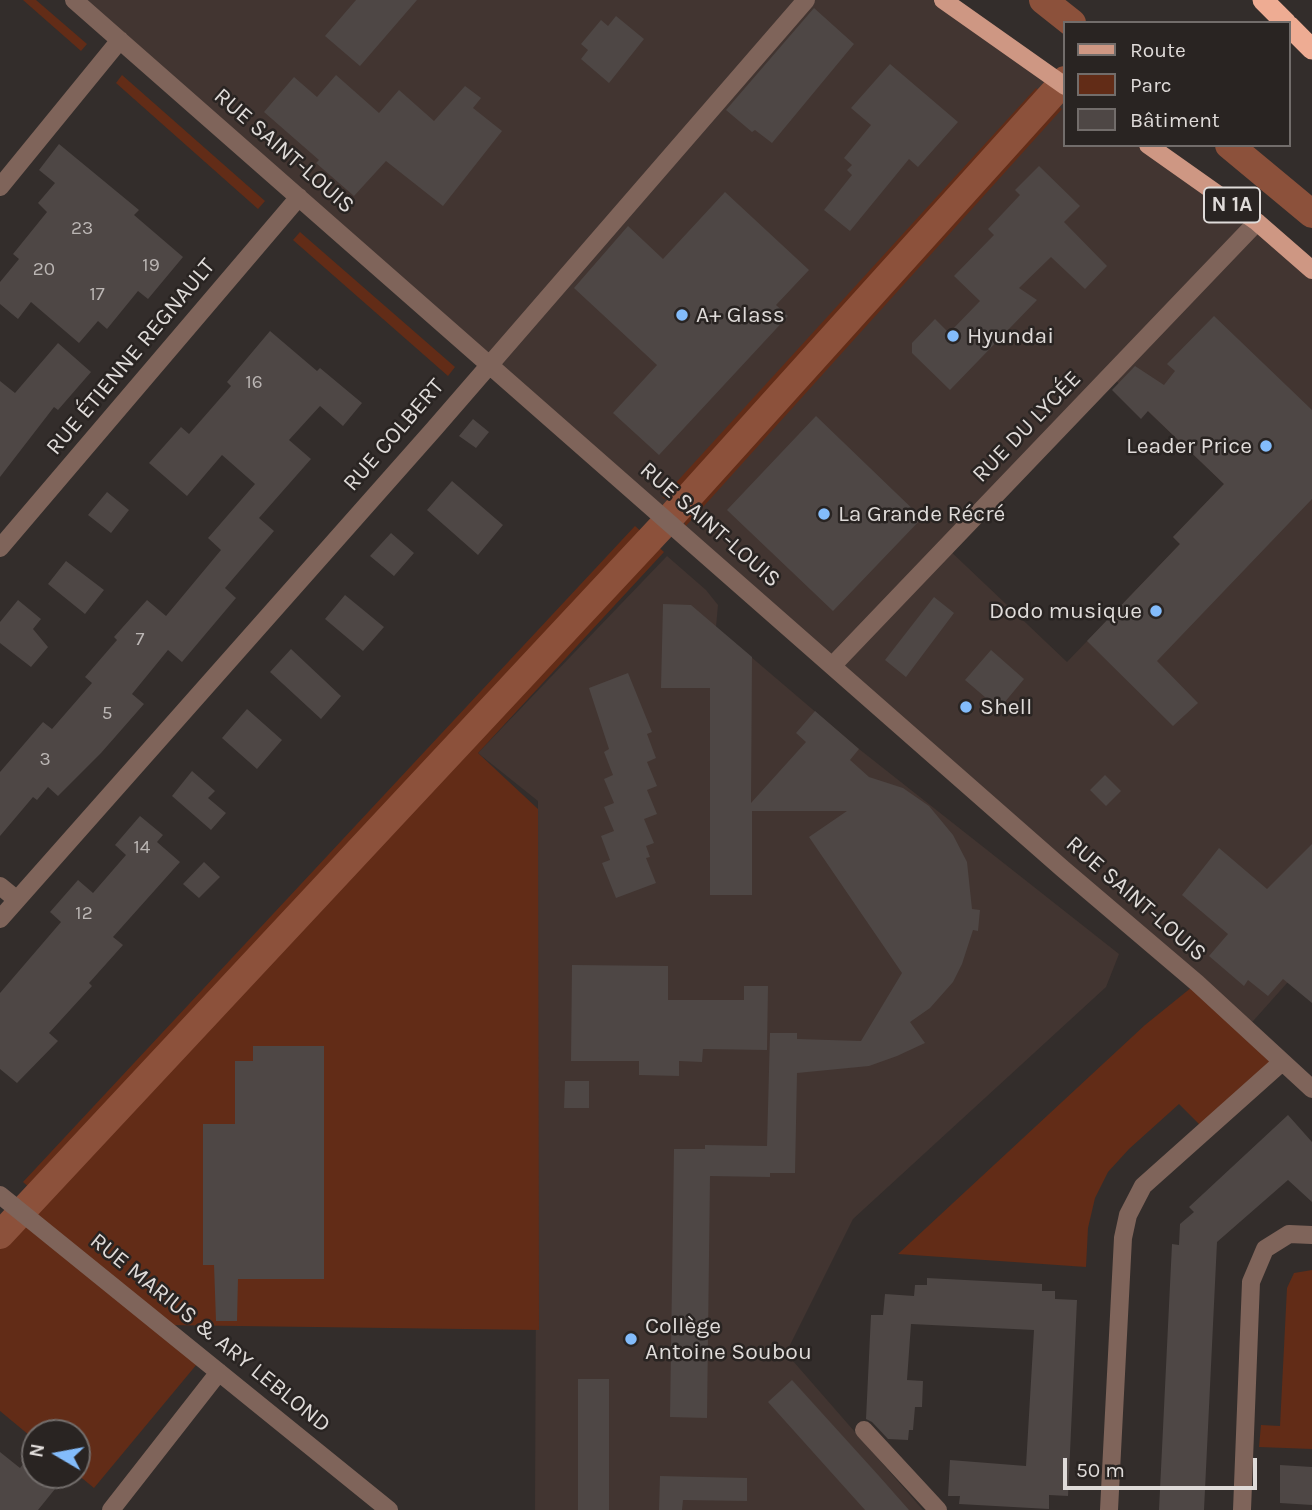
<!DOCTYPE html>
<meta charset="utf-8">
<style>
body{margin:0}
#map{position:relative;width:1312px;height:1510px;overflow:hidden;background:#332d2b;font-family:Karla,sans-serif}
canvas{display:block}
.legend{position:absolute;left:1063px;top:21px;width:228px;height:126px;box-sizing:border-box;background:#292422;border:2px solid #726d6b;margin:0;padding:9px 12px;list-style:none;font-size:21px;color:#dfdbd9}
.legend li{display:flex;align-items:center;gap:14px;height:35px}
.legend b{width:35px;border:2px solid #726d6b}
.north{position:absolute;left:21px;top:1419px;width:70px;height:70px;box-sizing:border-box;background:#292422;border:2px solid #726d6b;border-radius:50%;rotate:280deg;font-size:19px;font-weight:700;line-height:28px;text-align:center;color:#dfdbd9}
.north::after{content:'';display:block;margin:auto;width:24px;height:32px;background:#83bcfb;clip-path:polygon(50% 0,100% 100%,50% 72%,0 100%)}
.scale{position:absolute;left:1063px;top:1458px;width:194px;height:32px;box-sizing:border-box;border:4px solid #dfdbd9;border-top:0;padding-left:9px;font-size:21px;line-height:24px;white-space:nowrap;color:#dfdbd9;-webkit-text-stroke:5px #292422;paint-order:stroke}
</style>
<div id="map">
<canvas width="1312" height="1510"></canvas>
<ul class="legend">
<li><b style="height:9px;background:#ce9783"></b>Route</li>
<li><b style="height:19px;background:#622c17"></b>Parc</li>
<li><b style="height:19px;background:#4e4745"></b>Bâtiment</li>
</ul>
<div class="north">N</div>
<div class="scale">50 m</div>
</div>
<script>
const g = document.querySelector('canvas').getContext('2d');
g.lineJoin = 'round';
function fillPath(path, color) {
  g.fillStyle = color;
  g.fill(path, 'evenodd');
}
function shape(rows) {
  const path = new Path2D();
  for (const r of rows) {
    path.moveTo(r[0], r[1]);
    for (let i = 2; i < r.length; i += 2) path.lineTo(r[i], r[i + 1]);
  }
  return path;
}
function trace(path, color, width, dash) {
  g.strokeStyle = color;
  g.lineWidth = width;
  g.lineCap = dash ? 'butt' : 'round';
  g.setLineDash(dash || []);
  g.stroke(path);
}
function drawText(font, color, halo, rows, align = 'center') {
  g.font = font + ' Karla,sans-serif';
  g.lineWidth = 5;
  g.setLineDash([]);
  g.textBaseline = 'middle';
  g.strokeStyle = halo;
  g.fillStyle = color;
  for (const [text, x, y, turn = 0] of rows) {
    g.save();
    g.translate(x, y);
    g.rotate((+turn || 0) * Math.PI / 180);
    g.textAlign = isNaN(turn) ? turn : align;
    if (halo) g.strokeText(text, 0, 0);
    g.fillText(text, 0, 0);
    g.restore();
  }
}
const built = shape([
 [74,0,943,0,1065,86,1065,145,1148,145,1312,270,1312,955,1246,1029],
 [1111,376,1224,484,1173,537,1180,544,1067,662,946,547],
 [667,556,706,590,718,605,716,627,859,749,1119,954,1106,987,853,1219,786,1353,923,1510,535,1510,538,801,478,753]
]);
const green = shape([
 [23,0,36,0,87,44,81,51],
 [122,75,265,201,258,209,116,83],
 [1036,88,1062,109,685,527,683,502,662,498],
 [300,232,455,367,448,376,293,240],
 [635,526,664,552,478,753,538,809,539,1330,164,1325,202,1358,94,1488,77,1474,77,1433,35,1433,35,1440,0,1411,0,1224,6,1228,38,1195,23,1182],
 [1197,983,1282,1062,1205,1130,1179,1104,1129,1149,1108,1172,1095,1198,1088,1228,1086,1267,898,1254,1145,1025],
 [1312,1270,1312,1449,1259,1447,1261,1425,1280,1426,1287,1288,1294,1273]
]);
const canal = shape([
 [1043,0,1072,23],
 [1229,145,1312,214],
 [0,1235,667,521,1065,80]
]);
const building = shape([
 [356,0,417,0,360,66,325,36],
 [814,8,854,44,772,143,755,130,752,132,726,110],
 [616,16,644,39,609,83,581,59,588,50,581,44,601,20,608,26],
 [890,64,958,122,918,167,909,159,850,231,824,210,852,175,847,170,852,165,844,158,871,125,851,108],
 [336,75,379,113,399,90,434,121,465,86,481,98,473,108,502,131,443,206,386,161,354,196,316,163,319,160,264,112,294,77,317,97],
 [59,144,139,210,134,215,183,257,148,299,138,291,107,329,98,321,79,343,31,302,18,319,0,304,0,282,19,259,13,254,47,212,38,203,55,183,39,170],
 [1039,166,1080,206,1064,222,1107,266,1085,289,1051,257,1019,288,1037,300,950,390,912,353,912,343,935,319,949,333,980,301,954,276,994,235,988,229,1020,195,1015,190],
 [725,192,809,270,776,305,788,316,659,455,613,413,657,365,574,288,628,226,663,259],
 [1214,316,1312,410,1312,499,1157,661,1198,703,1173,726,1087,641,1180,544,1173,537,1224,484,1148,411,1141,419,1112,390,1135,366,1164,385,1175,371,1167,364],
 [270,331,317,371,320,368,362,403,343,426,320,406,289,440,311,459,259,518,274,531,225,588,236,598,182,662,168,650,132,694,144,704,101,753,58,796,48,787,37,800,33,797,0,836,0,772,43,722,52,729,92,683,85,677,117,640,114,637,147,600,166,616,221,550,208,538,255,484,222,455,187,496,149,463,181,427,189,434,231,386,227,382],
 [58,343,91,372,58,410,54,407,0,477,0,381,15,393],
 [816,416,922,518,833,611,727,510],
 [473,419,489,432,476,448,459,436],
 [452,481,503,525,478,555,427,510],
 [107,492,129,510,111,533,88,515],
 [391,533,414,553,394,576,370,556],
 [66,561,104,590,85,614,48,584],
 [345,595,384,627,363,651,325,619],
 [934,597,954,613,906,677,885,660],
 [18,600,41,619,33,629,48,647,31,667,0,643,0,622],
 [663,604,691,605,752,657,751,803,806,742,796,733,815,711,859,749,850,760,869,777,903,788,929,806,953,835,967,862,972,909,980,910,978,931,973,930,962,964,953,982,930,1008,910,1022,925,1043,897,1056,869,1066,797,1073,795,1173,770,1173,770,1177,710,1176,707,1418,670,1417,674,1149,705,1149,705,1145,767,1146,770,1033,797,1033,797,1039,861,1041,902,973,809,837,847,811,752,811,752,895,710,895,710,688,661,688],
 [291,649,341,696,321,719,270,672],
 [991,650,1024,679,999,709,965,680],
 [628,673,652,732,647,734,656,758,647,762,657,786,647,790,657,814,644,819,654,843,646,846,650,857,646,858,656,883,616,898,602,863,610,860,601,836,614,831,604,807,614,803,604,779,613,775,604,752,609,749,589,688],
 [247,709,282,740,257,769,222,738],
 [192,771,215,791,208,798,226,813,211,830,172,796],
 [1105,775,1121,791,1106,806,1090,790],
 [140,816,163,835,157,842,180,862,113,937,123,945,89,983,92,986,49,1033,58,1041,17,1083,0,1069,0,993,61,922,50,912,78,880,93,893,126,855,115,845],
 [1312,844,1312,1003,1283,979,1268,996,1248,980,1244,986,1209,956,1228,934,1182,895,1219,848,1267,889],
 [204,862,220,877,199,898,183,884],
 [572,965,668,966,668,1000,744,1000,744,986,768,986,767,1050,703,1049,702,1062,679,1061,679,1076,639,1075,639,1061,571,1061],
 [253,1046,324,1046,324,1279,238,1279,237,1321,216,1321,214,1265,203,1265,203,1124,235,1124,235,1061,253,1061],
 [565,1081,589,1081,589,1108,564,1108],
 [1288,1115,1312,1142,1312,1202,1288,1180,1217,1242,1204,1510,1159,1510,1172,1244,1179,1245,1180,1224,1194,1212,1189,1207],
 [927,1278,1042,1284,1042,1291,1055,1291,1055,1299,1077,1300,1068,1496,1049,1495,1049,1509,959,1504,960,1496,948,1496,950,1460,1026,1466,1034,1330,911,1324,907,1380,923,1381,922,1407,915,1407,913,1430,909,1430,908,1440,888,1439,872,1422,866,1419,871,1315,883,1315,885,1294,914,1296,915,1285,927,1285],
 [578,1379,609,1379,609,1510,578,1510],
 [792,1380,879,1476,909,1510,865,1510,768,1402],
 [0,1452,20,1468,24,1463,35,1472,35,1475,38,1475,55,1489,38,1510,0,1510],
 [1280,1465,1312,1467,1312,1505,1280,1503],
 [660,1476,747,1478,747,1501,683,1500,682,1510,659,1510]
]);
const minor = shape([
 [74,0,1063,869,1197,983,1312,1089],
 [0,187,120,40],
 [0,548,299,197],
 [833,665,1257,222],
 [0,886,16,899],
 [0,919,434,429,806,0],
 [0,1195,389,1510],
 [864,1430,938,1510],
 [111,1510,219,1372],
 [1109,1510,1123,1238,1128,1215,1143,1186,1282,1062],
 [1242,1510,1251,1282,1265,1249,1289,1234,1312,1235]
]);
const major = shape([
 [943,0,1065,86],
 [1148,145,1257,222,1312,270]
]);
const highway = shape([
 [1263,0,1286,23],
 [1289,26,1312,49]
]);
const markers = [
 [682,315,7,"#83bcfb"],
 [953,336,7,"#83bcfb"],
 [1266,446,7,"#83bcfb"],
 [824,514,7,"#83bcfb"],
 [1156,611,7,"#83bcfb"],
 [966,707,7,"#83bcfb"],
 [631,1339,7,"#83bcfb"]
];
const numberNames = [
 ["23",82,229],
 ["19",151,266],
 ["20",44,270],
 ["17",97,295],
 ["16",254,383],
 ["7",140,640],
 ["5",107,714],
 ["3",45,760],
 ["14",142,848],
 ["12",84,914]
];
const shields = [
 [1232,205,56]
];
const shieldNames = [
 ["N 1A",1232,205]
];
const streetNames = [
 ["RUE SAINT-LOUIS",284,151,41],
 ["RUE ÉTIENNE REGNAULT",131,357,-50],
 ["RUE DU LYCÉE",1027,427,-46],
 ["RUE COLBERT",394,435,-49],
 ["RUE SAINT-LOUIS",710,525,41],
 ["RUE SAINT-LOUIS",1136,899,41],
 ["RUE MARIUS & ARY LEBLOND",210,1333,39]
];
const poiNames = [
 ["A+ Glass",696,315],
 ["Hyundai",967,336],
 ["Leader Price",1252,446,"right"],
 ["La Grande Récré",838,514],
 ["Dodo musique",1142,611,"right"],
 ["Shell",980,707],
 ["Collège",645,1326],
 ["Antoine Soubou",645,1352]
];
fillPath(built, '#423531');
fillPath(green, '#622c17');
trace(canal, '#8c513b', 28);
fillPath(building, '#4e4745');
trace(minor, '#7f645a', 18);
trace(major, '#ce9783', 18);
trace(highway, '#eeac93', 21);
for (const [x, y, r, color] of markers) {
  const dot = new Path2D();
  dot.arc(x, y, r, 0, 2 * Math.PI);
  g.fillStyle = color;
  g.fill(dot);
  trace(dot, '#292422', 2.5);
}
drawText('19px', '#bbb6b4', null, numberNames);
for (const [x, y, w] of shields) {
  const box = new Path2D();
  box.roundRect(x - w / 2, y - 17.5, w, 35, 5);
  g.fillStyle = '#292422';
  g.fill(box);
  trace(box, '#dfdbd9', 2);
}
drawText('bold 21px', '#dfdbd9', null, shieldNames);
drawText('23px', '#dfdbd9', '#292422', streetNames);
drawText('23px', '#dfdbd9', '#292422', poiNames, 'left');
</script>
